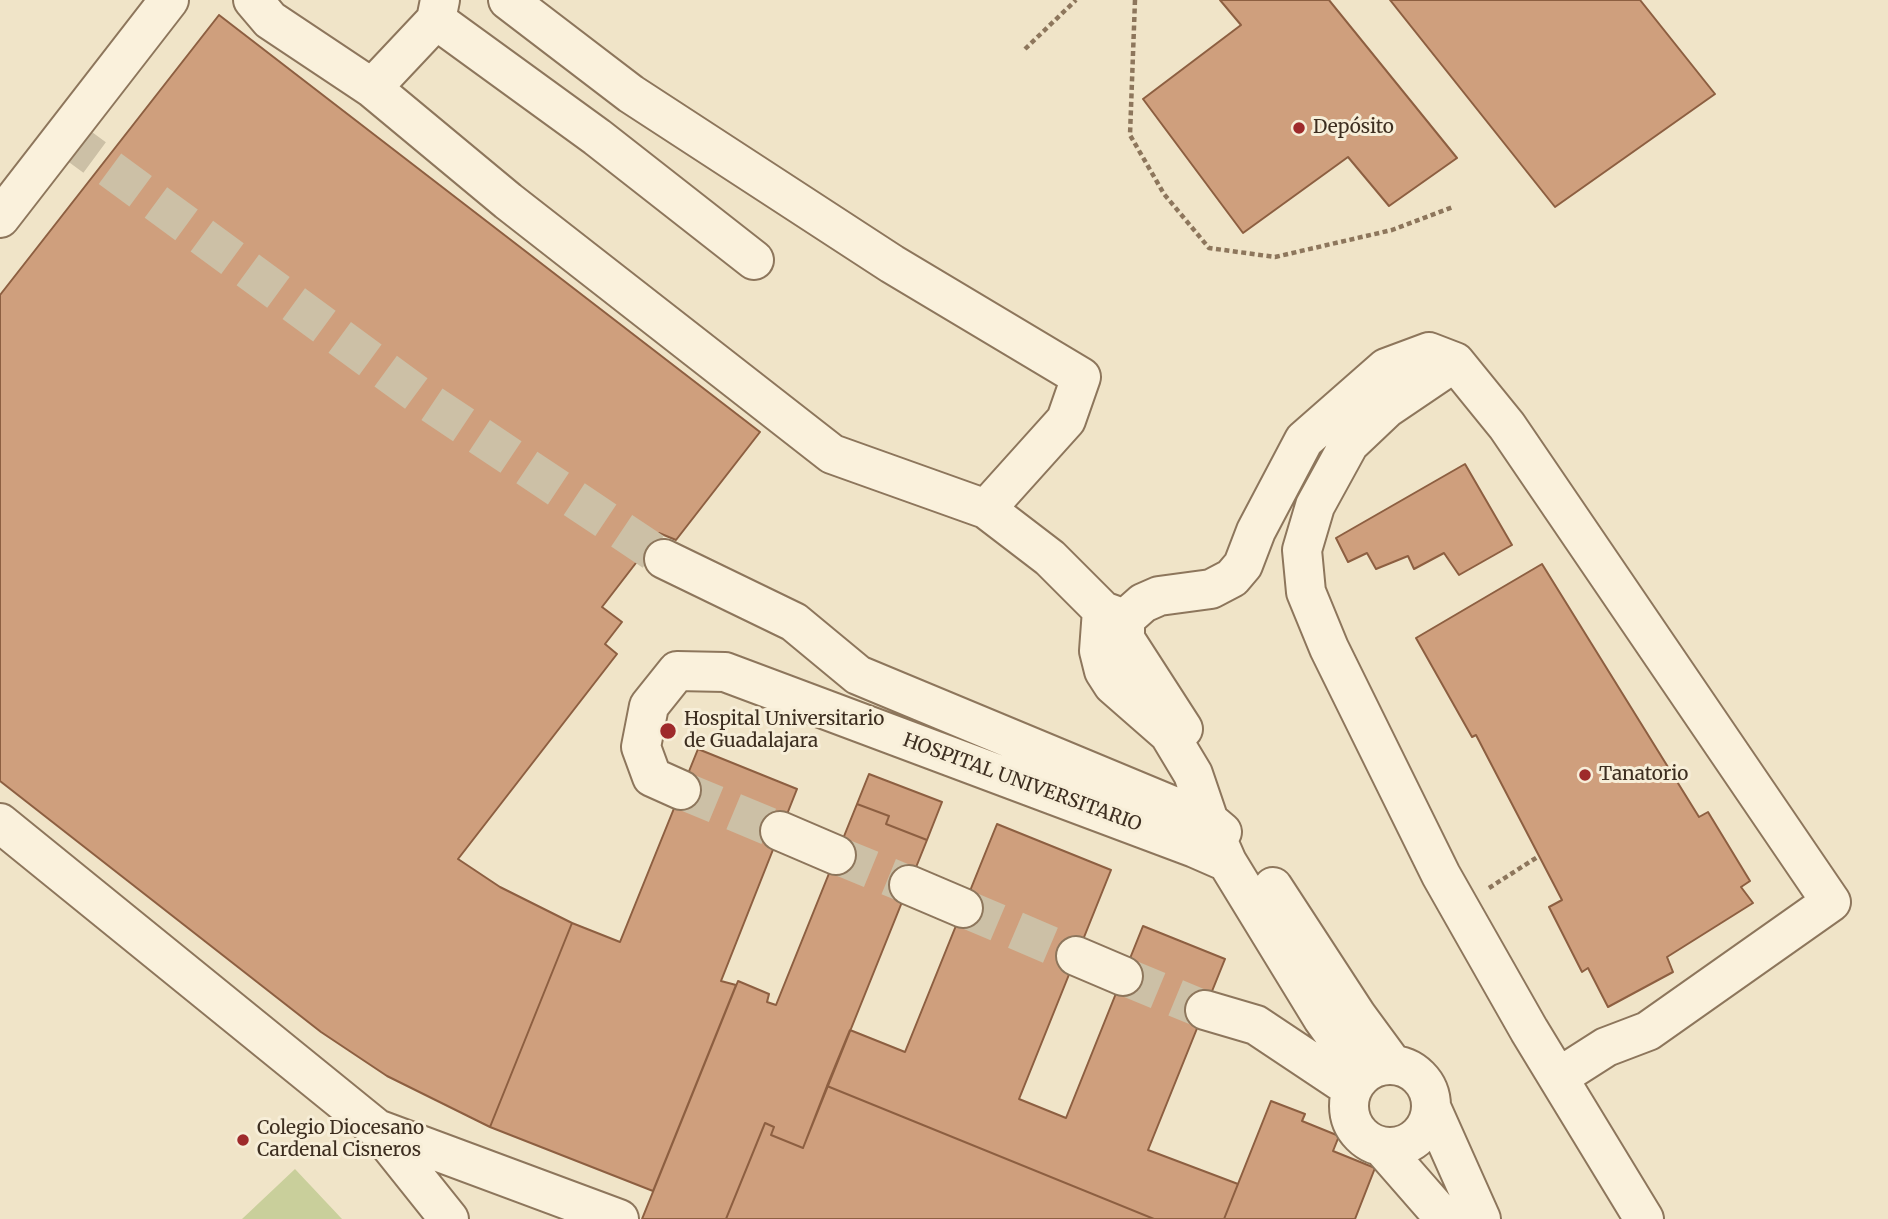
<!DOCTYPE html>
<meta charset="utf-8">
<style>
body{margin:0}
canvas{display:block;background:#f0e4c8}
</style>
<canvas width="1888" height="1219"></canvas>
<script>
const g = document.querySelector('canvas').getContext('2d');
g.lineJoin = 'round';
function fillPath(path, color) {
  g.fillStyle = color;
  g.fill(path, 'evenodd');
}
function shape(rows) {
  const path = new Path2D();
  for (const r of rows) {
    if (r.length === 3) {
      path.moveTo(r[0] + r[2], r[1]);
      path.arc(r[0], r[1], r[2], 0, 2 * Math.PI);
      continue;
    }
    path.moveTo(r[0], r[1]);
    for (let i = 2; i < r.length; i += 2) path.lineTo(r[i], r[i + 1]);
  }
  return path;
}
function trace(path, color, width, dash) {
  g.strokeStyle = color;
  g.lineWidth = width;
  g.lineCap = dash ? 'butt' : 'round';
  g.setLineDash(dash || []);
  g.stroke(path);
}
function drawText(font, color, halo, rows, align = 'center') {
  g.font = font + ' Merriweather,serif';
  g.lineWidth = 6;
  g.setLineDash([]);
  g.textBaseline = 'middle';
  g.strokeStyle = halo;
  g.fillStyle = color;
  for (const [text, x, y, turn = 0] of rows) {
    g.save();
    g.translate(x, y);
    g.rotate((+turn || 0) * Math.PI / 180);
    g.textAlign = isNaN(turn) ? turn : align;
    if (halo) g.strokeText(text, 0, 0);
    g.fillText(text, 0, 0);
    g.restore();
  }
}
const green = shape([
 [295,1169,342,1219,242,1219]
]);
const building = shape([
 [1220,0,1329,0,1457,158,1389,206,1348,157,1243,233,1143,99,1241,25,1220,0],
 [1390,0,1640,0,1715,94,1555,207,1390,0],
 [219,15,760,432,676,540,659,533,602,607,622,622,605,644,617,654,458,859,500,887,572,923,490,1127,387,1076,321,1032,0,781,0,295,219,15],
 [1465,464,1512,545,1459,575,1444,553,1414,569,1408,556,1376,569,1367,553,1348,562,1336,538,1465,464],
 [1542,564,1699,817,1708,812,1750,881,1741,887,1753,903,1667,957,1673,972,1608,1007,1588,968,1582,972,1549,907,1562,900,1476,735,1472,737,1416,638,1542,564],
 [698,749,797,789,721,981,736,985,653,1191,490,1127,572,923,620,942,698,749],
 [869,774,942,802,927,840,886,824,889,816,857,804,869,774],
 [857,804,889,816,886,824,927,840,803,1148,771,1135,774,1127,765,1123,726,1219,642,1219,738,981,769,994,767,1002,776,1005,857,804],
 [997,824,1111,870,1019,1099,1066,1118,1143,926,1225,959,1148,1150,1238,1184,1224,1219,1154,1219,827,1086,850,1030,905,1052,997,824],
 [827,1086,1154,1219,726,1219,765,1123,774,1127,771,1135,803,1148,827,1086],
 [1271,1101,1305,1114,1302,1121,1339,1136,1333,1151,1375,1168,1355,1219,1224,1219,1271,1101]
]);
const minorTunnel = shape([
 [64,135,421,397,664,559],
 [681,790,780,831],
 [836,855,909,885],
 [963,908,1076,956],
 [1123,976,1205,1010]
]);
const path = shape([
 [1135,0,1130,135,1164,194,1209,248,1275,257,1392,230,1453,207],
 [1025,49,1076,0],
 [1489,888,1539,856]
]);
const minor = shape([
 [253,0,270,20,372,88,436,20],
 [440,0,436,20,597,137,754,260],
 [508,0,631,94,892,264,1081,377,1066,420,986,509],
 [372,88,508,201,832,454,986,509,1050,558,1102,610,1099,651,1104,671,1113,685,1169,734,1193,774,1209,821,1227,862],
 [0,218,169,0],
 [664,559,794,622,858,675,1209,821,1222,832],
 [1103,611,1125,619,1143,603,1159,596,1211,589,1232,578,1243,565,1256,531,1304,440,1386,368,1429,352,1455,362],
 [1125,619,1125,639,1183,729],
 [681,790,652,777,641,747,649,706,677,671,725,672,1195,848,1227,862,1323,1019,1363,1075],
 [0,823,377,1129,449,1219],
 [780,831,836,855],
 [909,885,963,908],
 [1273,887,1357,1016,1393,1065],
 [1076,956,1123,976],
 [1205,1010,1256,1025,1352,1089],
 [1390,1106,41],
 [1559,1077,1606,1047,1648,1031,1831,902,1507,426,1455,362,1387,408,1349,444,1315,506,1302,550,1306,592,1329,648,1441,875,1529,1030,1644,1219],
 [1431,1107,1481,1219],
 [377,1129,619,1219],
 [1382,1147,1445,1219]
]);
const markers = [
 [1299,128,7,"#9e2a2b"],
 [668,731,9,"#9e2a2b"],
 [1585,775,7,"#9e2a2b"],
 [243,1140,7,"#9e2a2b"]
];
const poiNames = [
 ["Depósito",1313,128],
 ["Hospital Universitario",684,720],
 ["de Guadalajara",684,742],
 ["Tanatorio",1599,775],
 ["Colegio Diocesano",257,1129],
 ["Cardenal Cisneros",257,1151]
];
const streetNames = [
 ["HOSPITAL UNIVERSITARIO",1022,783,20]
];
fillPath(green, '#c9cf9b');
fillPath(building, '#cf9f7d');
trace(building, '#8d5f41', 2);
trace(minorTunnel, '#ccc0a6', 38, [38, 19]);
trace(minor, '#8d765c', 42);
trace(path, '#8d765c', 4.5, [5, 3.5]);
trace(minor, '#faf1dc', 38);
for (const [x, y, r, color] of markers) {
  const dot = new Path2D();
  dot.arc(x, y, r, 0, 2 * Math.PI);
  g.fillStyle = color;
  g.fill(dot);
  trace(dot, '#f7eed8', 2.5);
}
drawText('19px', '#3d2e20', '#f7eed8', poiNames, 'left');
drawText('19px', '#3d2e20', '#f7eed8', streetNames);
</script>
